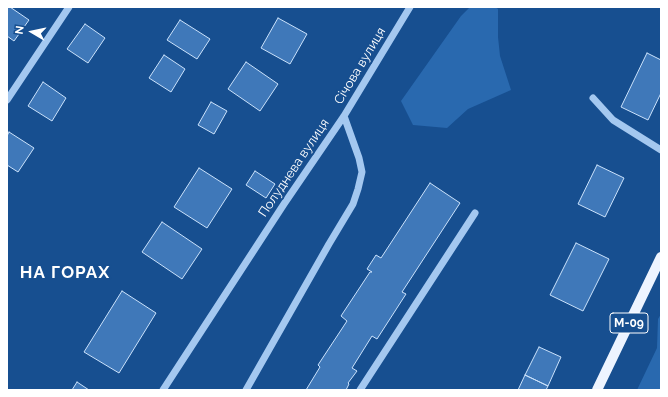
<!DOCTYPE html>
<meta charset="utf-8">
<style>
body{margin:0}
#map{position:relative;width:668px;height:397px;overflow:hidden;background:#174f90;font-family:Raleway,sans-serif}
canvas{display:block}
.frame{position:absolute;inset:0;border:8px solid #fff;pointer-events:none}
.north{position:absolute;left:12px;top:12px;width:40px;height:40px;-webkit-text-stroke:3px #174f90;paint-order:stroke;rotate:279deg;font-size:11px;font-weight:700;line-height:16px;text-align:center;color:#fff}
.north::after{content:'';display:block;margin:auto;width:14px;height:18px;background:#fff;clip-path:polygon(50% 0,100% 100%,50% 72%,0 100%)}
</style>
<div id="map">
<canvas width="668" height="397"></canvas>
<div class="frame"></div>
<div class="north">N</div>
</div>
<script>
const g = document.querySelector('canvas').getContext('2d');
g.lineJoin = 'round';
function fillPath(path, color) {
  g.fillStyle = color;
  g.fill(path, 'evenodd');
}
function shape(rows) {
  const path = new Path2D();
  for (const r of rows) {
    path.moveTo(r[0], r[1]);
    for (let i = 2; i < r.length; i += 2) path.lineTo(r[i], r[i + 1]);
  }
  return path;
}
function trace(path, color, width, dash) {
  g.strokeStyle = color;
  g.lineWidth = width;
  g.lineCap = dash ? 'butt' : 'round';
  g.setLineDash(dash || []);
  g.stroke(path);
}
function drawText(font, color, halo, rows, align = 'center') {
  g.font = font + ' Raleway,sans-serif';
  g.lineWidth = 4;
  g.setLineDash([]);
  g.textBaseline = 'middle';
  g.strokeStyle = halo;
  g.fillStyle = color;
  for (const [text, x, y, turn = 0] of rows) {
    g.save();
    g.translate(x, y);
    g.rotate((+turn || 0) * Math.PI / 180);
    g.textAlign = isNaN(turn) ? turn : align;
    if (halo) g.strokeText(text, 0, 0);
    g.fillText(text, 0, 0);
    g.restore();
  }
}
const green = shape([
 [470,7,495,7,498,9,498,37,500,56,511,90,468,109,447,128,413,125,401,101,461,16],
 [661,314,661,390,637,390,657,348,658,319]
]);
const building = shape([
 [7,7,10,7,29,20,14,41,7,36,7,7],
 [278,18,307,34,290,64,261,48,278,18],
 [180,20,210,39,197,59,167,40,180,20],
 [85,24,105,38,88,63,67,49,85,24],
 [647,53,661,60,661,93,648,120,621,107,647,53],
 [164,55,185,69,171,92,149,78,164,55],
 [246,62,278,84,260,111,228,89,246,62],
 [43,82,66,98,52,121,28,106,43,82],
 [211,102,227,111,214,134,198,125,211,102],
 [9,132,34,148,18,172,7,165,7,136,9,132],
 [597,165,624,178,605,217,578,204,597,165],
 [199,168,232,189,207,228,174,207,199,168],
 [255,171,275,184,266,198,246,185,255,171],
 [430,183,460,203,402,292,406,294,377,339,372,336,352,368,357,371,348,383,349,384,346,390,306,390,320,367,318,365,347,321,341,316,370,272,372,272,367,269,376,255,381,258,430,183],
 [162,222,202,249,182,279,142,252,162,222],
 [576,243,609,259,583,311,550,295,576,243],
 [122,291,156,313,119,373,84,352,122,291],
 [539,347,561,357,548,386,525,375,539,347],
 [525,375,548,386,546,390,518,390,525,375],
 [77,382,89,390,72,390,77,382]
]);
const minor = shape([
 [593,98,613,120,661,150],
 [7,100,69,7],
 [163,390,284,204,344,116,410,7],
 [246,390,329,244,353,204,358,189,362,172,359,158,344,116],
 [360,390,475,213]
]);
const major = shape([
 [597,390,661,257]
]);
const shields = [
 [629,323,38]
];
const shieldNames = [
 ["М-09",629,323]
];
const streetNames = [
 ["Січова вулиця",360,66,-59],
 ["Полуднева вулиця",294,168,-56]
];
const districtNames = [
 ["НА ГОРАХ",65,273]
];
fillPath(green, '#2969af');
fillPath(building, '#3f78b9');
trace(building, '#cbe2fb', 1);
trace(minor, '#a4c8f0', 7);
trace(major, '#edf4ff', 10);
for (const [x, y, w] of shields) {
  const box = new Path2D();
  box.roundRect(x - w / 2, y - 10, w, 20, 3);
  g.fillStyle = '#174f90';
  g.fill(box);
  trace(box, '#fff', 1);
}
drawText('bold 12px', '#fff', null, shieldNames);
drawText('13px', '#fff', '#174f90', streetNames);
g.letterSpacing = '1px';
drawText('bold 17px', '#fff', '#174f90', districtNames);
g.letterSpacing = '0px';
</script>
